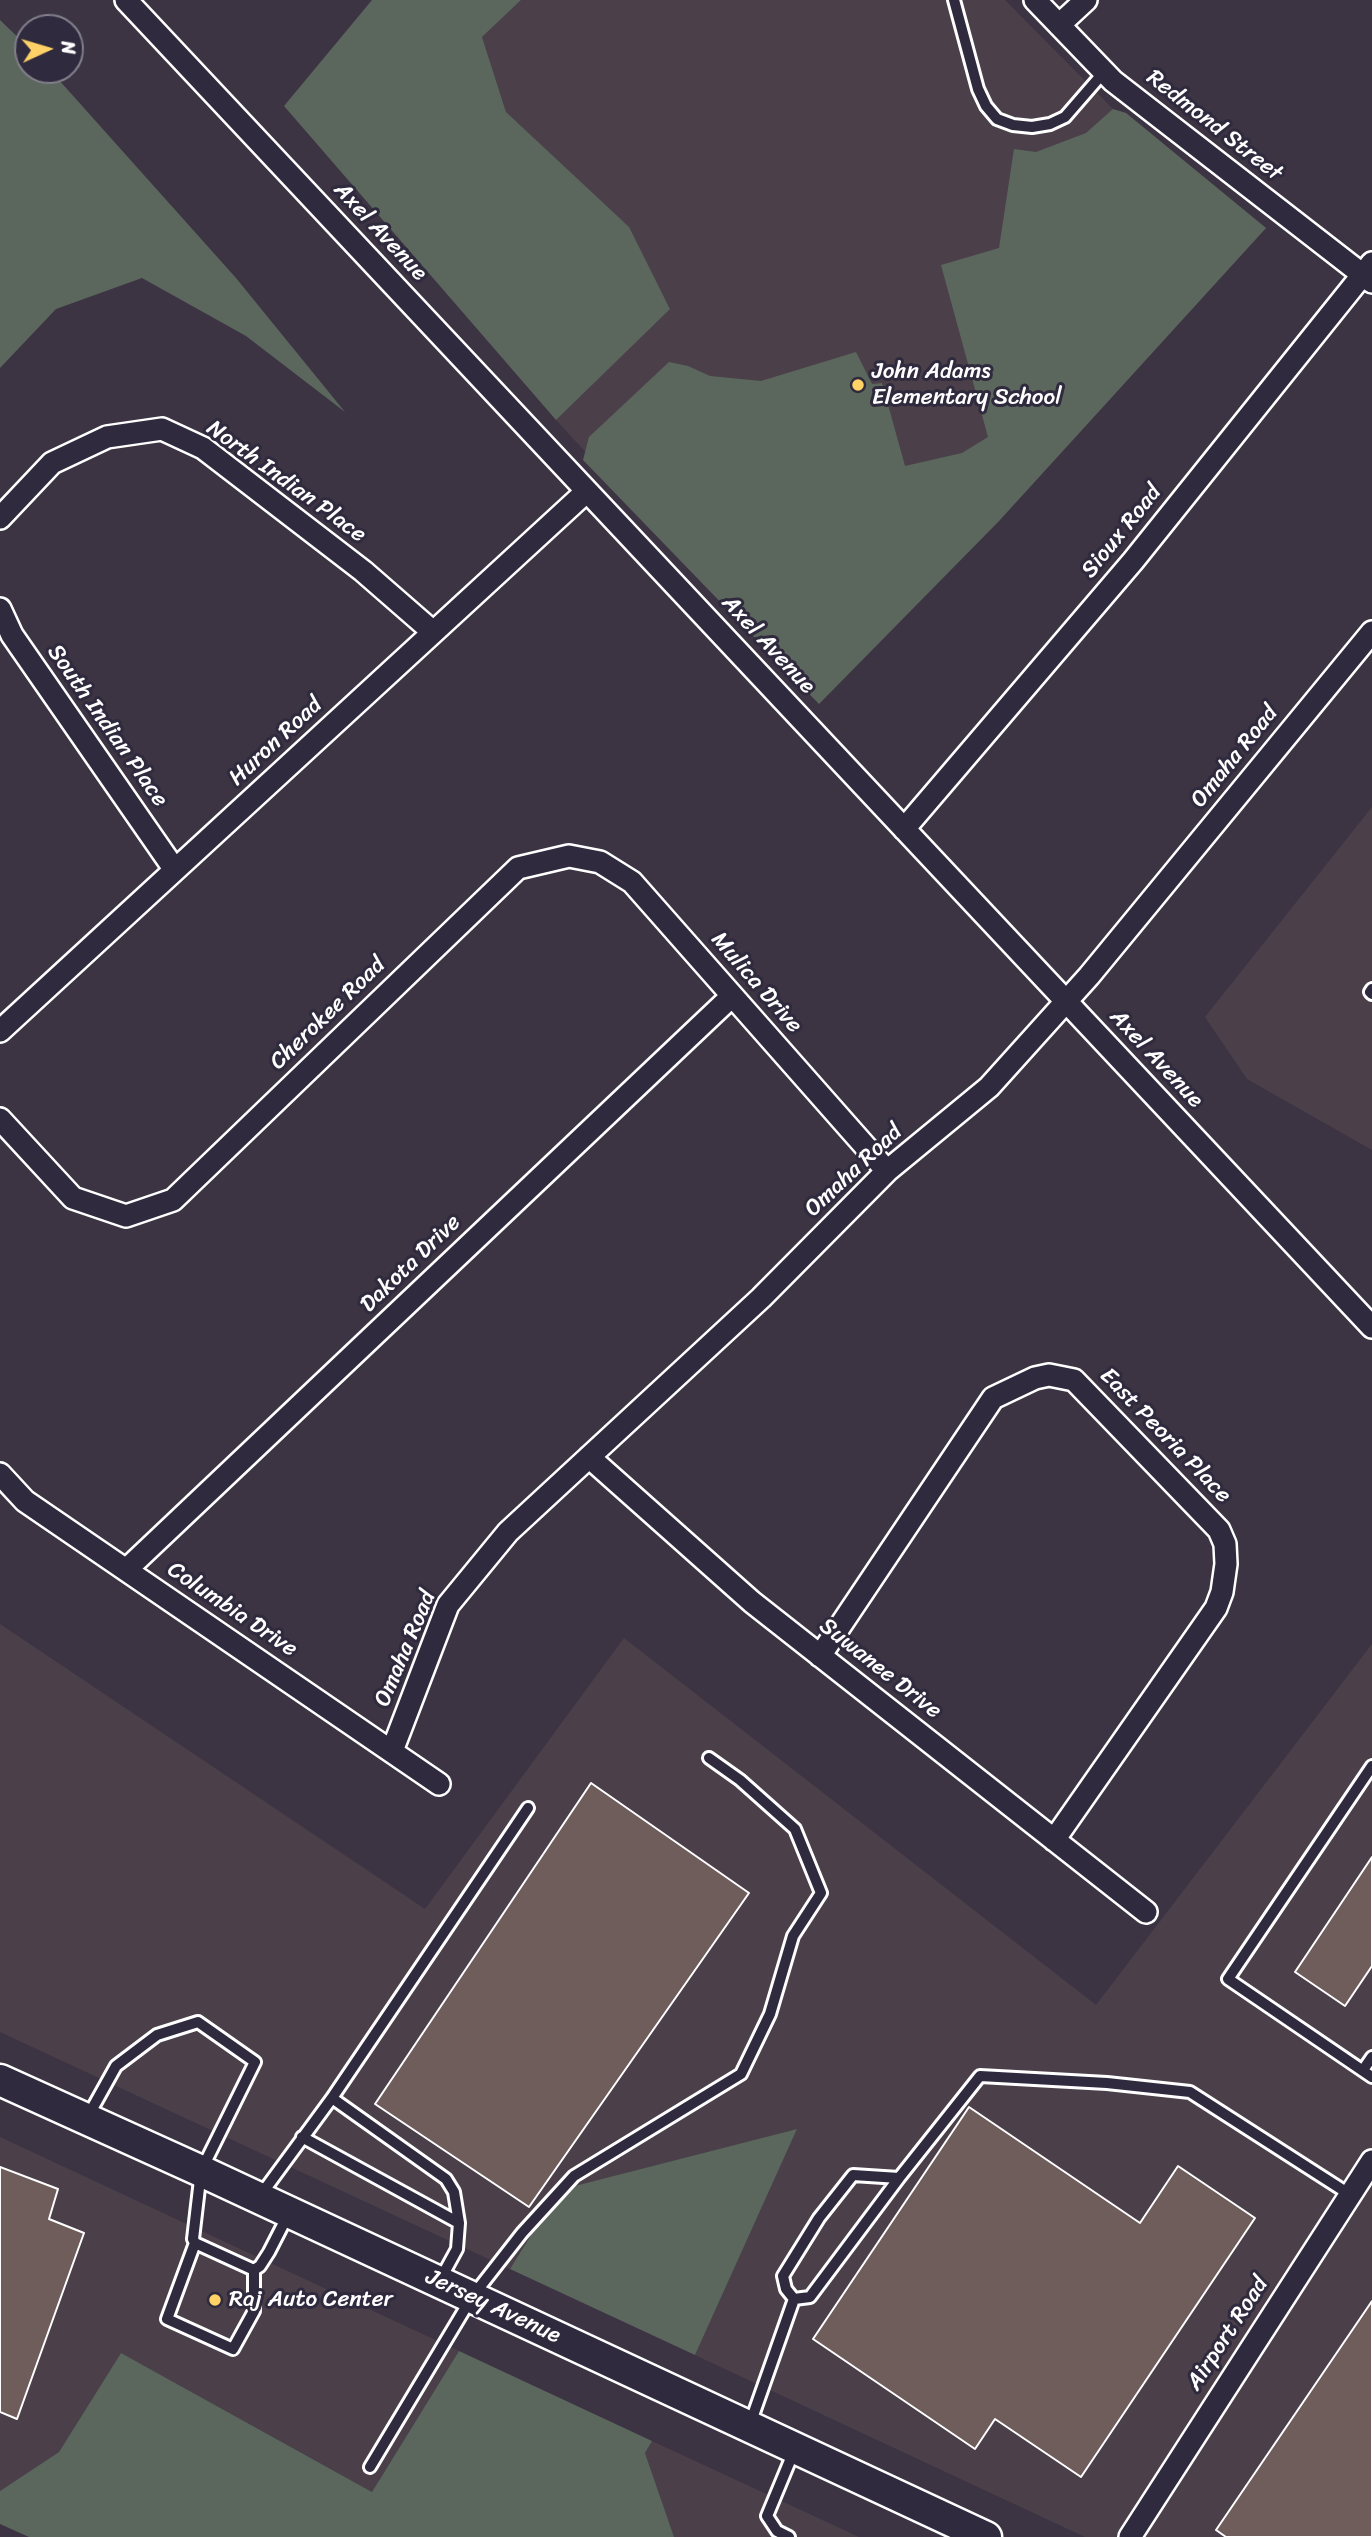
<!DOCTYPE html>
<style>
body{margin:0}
#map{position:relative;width:1372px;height:2537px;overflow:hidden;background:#3c3443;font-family:Sriracha,sans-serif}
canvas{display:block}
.north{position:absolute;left:14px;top:14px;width:70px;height:70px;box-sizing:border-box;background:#2f2a3d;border:2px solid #827f8b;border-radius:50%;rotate:86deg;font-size:19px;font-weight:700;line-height:28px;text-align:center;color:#fff}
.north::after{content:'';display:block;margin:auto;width:24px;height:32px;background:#ffd166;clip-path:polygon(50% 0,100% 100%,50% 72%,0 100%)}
</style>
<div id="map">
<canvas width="1372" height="2537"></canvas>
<div class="north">N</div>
</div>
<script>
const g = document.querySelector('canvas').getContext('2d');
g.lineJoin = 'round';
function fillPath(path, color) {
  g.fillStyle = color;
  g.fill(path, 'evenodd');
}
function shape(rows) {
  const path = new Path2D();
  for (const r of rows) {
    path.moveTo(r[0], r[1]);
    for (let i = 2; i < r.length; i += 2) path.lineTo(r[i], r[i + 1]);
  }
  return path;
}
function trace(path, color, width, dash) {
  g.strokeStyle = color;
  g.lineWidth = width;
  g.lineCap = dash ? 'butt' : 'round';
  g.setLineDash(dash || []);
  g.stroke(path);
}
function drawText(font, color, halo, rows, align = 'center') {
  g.font = font + ' Sriracha,sans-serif';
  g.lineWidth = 6;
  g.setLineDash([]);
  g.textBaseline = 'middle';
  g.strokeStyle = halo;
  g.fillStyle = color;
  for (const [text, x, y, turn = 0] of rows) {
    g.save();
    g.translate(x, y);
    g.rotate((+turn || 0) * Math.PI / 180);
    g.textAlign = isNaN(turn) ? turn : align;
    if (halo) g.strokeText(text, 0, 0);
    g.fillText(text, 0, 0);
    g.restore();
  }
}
const built = shape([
 [521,0,1005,0,1113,109,1126,113,1266,228,999,521,819,704,556,420,670,308,628,227,506,112,482,37],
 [1372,807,1372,1150,1247,1079,1205,1017],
 [0,1624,425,1909,624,1638,1096,2005,1372,1644,1372,2537,1085,2537,695,2355,797,2129,559,2190,510,2269,0,2032],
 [0,2137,459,2351,372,2492,121,2353,59,2452,0,2491],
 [652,2441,859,2537,674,2537,645,2453]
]);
const green = shape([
 [372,0,521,0,482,37,506,112,629,227,670,309,556,420,284,106],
 [0,20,28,47,28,70,50,70,236,278,345,412,246,336,142,278,56,309,0,368],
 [1113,109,1126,113,1266,228,999,521,819,704,583,460,589,437,669,362,688,366,710,376,761,381,856,352,872,384,882,383,905,466,962,453,988,437,941,265,999,248,1014,149,1036,152,1086,133],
 [797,2129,695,2355,510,2269,559,2190],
 [459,2351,652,2441,645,2453,674,2537,29,2537,0,2524,0,2491,59,2452,121,2353,372,2492]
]);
const building = shape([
 [591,1783,749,1893,529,2207,375,2104,591,1783],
 [1372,1857,1372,1966,1345,2006,1295,1972,1372,1857],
 [969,2107,1140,2223,1178,2166,1255,2218,1081,2477,995,2419,975,2449,813,2339,969,2107],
 [0,2167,58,2189,49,2219,84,2233,17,2419,0,2412,0,2167],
 [1372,2301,1372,2537,1226,2537,1216,2530,1372,2301]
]);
const lane = shape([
 [954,0,978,89,986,106,997,119,1013,125,1032,127,1050,124,1065,117,1104,72],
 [1372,989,1370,992,1372,994],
 [1372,1766,1228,1979,1372,2077],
 [1363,2070,1372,2057],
 [332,2098,528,1808],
 [87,2118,116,2066,157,2035,198,2022,255,2062,201,2171,193,2239,195,2243,254,2270,260,2266,269,2252,288,2215],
 [302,2137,459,2223],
 [899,2178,853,2175,819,2218,783,2276,786,2289,794,2299,810,2297,899,2178,980,2076,1107,2083,1190,2092,1349,2194],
 [260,2196,332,2098,446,2179,454,2192,459,2223,457,2249,440,2280],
 [195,2243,167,2319,233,2349,254,2311,254,2270],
 [750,2424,794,2299],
 [370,2467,472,2297,522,2233,574,2176,741,2074,770,2014,793,1936,821,1893,795,1829,740,1780,709,1758],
 [789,2537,777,2531,767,2516,794,2451]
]);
const street = shape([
 [126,0,1372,1327],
 [1035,0,1113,81,1372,282],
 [1059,25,1086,0],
 [0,518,52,463,107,437,162,429,203,448,363,571,433,632],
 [0,609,12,635,175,870],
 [904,829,1133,561,1372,263],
 [0,1031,587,491],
 [0,1119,73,1198,126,1216,173,1200,518,868,569,856,600,862,632,882,887,1171],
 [589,1457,752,1602,1146,1912],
 [0,1474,25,1501,439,1784],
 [126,1570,732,996],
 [820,1656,993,1398,1035,1378,1049,1375,1074,1380,1219,1530,1225,1544,1226,1564,1222,1592,1216,1608,1054,1840],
 [392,1751,448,1605,508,1532,761,1298,887,1171,989,1087,1089,976,1372,632],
 [1130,2537,1372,2161]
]);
const secondary = shape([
 [0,2080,201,2171,986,2537]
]);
const markers = [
 [858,385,7,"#ffd166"],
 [215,2300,7,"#ffd166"]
];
const streetNames = [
 ["Redmond Street",1214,126,38],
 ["Axel Avenue",380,232,47],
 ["North Indian Place",286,482,36],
 ["Sioux Road",1122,532,-51],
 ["Axel Avenue",768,645,47],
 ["South Indian Place",107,726,55],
 ["Huron Road",276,742,-43],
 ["Omaha Road",1235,757,-51],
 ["Mulica Drive",756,983,49],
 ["Cherokee Road",328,1014,-44],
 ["Axel Avenue",1156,1059,47],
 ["Omaha Road",854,1171,-43],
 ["Dakota Drive",411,1264,-44],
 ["East Peoria Place",1165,1436,46],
 ["Columbia Drive",232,1610,34],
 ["Omaha Road",406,1649,-67],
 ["Suwanee Drive",880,1669,38],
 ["Jersey Avenue",493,2307,25],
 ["Airport Road",1228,2334,-57]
];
const poiNames = [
 ["John Adams",872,372],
 ["Elementary School",872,398],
 ["Raj Auto Center",229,2300]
];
fillPath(built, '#4b404a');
fillPath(green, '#5b675d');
fillPath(building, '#6f5d5c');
trace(building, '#fff', 2);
trace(lane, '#fff', 16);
trace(street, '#fff', 26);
trace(secondary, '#fff', 35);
trace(lane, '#2f2a3d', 10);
trace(street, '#2f2a3d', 21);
trace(secondary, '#2f2a3d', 30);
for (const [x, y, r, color] of markers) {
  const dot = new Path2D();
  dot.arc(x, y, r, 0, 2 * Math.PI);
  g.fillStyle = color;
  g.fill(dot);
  trace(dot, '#2f2a3d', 2.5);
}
drawText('23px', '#fff', '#2f2a3d', streetNames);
drawText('23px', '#fff', '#2f2a3d', poiNames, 'left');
</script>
